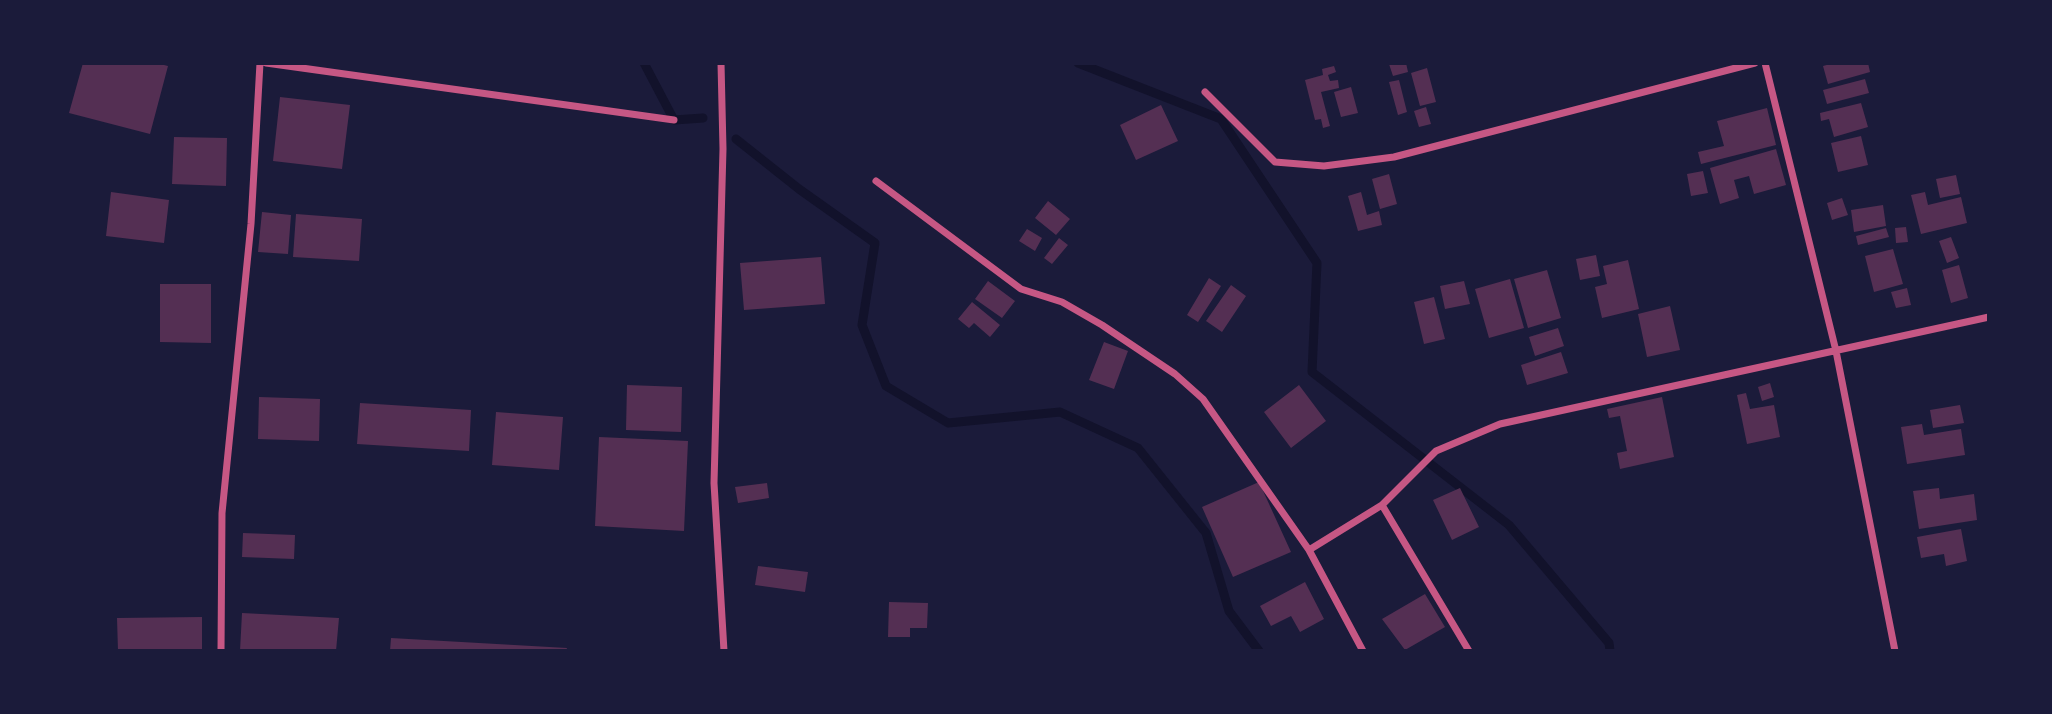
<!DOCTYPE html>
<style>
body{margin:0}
#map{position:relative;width:2052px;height:714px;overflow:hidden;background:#1b1b3a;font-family:Commissioner,sans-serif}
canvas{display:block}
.frame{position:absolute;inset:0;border:65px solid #1b1b3a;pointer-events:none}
</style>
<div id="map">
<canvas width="2052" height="714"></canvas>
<div class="frame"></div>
</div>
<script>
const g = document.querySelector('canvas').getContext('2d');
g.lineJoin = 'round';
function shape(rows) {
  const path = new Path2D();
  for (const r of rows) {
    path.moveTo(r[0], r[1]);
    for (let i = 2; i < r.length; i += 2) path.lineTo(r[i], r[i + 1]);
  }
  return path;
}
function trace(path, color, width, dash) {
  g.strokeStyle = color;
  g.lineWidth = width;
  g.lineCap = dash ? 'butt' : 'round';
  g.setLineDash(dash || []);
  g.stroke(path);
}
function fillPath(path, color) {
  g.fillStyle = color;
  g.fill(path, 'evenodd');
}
const stream = shape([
 [644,63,674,120,703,118],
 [1078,63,1221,119,1317,263,1312,372,1509,525,1609,643,1610,651],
 [736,139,799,189,875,243,862,325,886,386,948,423,1060,412,1138,448,1206,533,1229,611,1259,651]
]);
const building = shape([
 [83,63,156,63,168,66,150,134,69,113],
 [1392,63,1406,63,1408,72,1393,76,1389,64],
 [1834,63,1868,63,1870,72,1828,84,1823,66],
 [1334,66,1336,72,1328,75,1330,81,1338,80,1339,88,1321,92,1330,126,1323,128,1321,119,1315,120,1305,80,1323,75,1322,69],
 [1427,68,1436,102,1420,106,1411,73],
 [1865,79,1869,93,1827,104,1823,90],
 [1399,80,1407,112,1398,115,1389,82],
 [1351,87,1358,113,1341,117,1334,92],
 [280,97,350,105,342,169,273,161],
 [1861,103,1868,127,1834,137,1829,119,1821,121,1820,113],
 [1161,105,1178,141,1136,160,1120,125],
 [1426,107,1431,124,1419,127,1414,111],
 [1767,108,1776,145,1701,164,1698,152,1724,146,1717,121],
 [1861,136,1868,165,1838,172,1831,143],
 [174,137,227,138,226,186,172,184],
 [1776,149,1786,185,1754,194,1749,176,1734,180,1739,198,1720,204,1710,168],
 [1703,171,1708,193,1691,196,1687,174],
 [1389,174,1397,204,1380,209,1372,179],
 [1956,175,1960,194,1940,198,1936,179],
 [111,192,169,200,164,243,106,236],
 [1361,192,1367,215,1379,211,1382,225,1358,231,1348,196],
 [1925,192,1928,205,1961,197,1967,223,1921,234,1911,195],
 [1842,198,1848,215,1832,220,1827,203],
 [1048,201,1070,219,1056,235,1035,218],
 [1883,205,1886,226,1854,232,1851,210],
 [262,212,291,215,288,254,258,252],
 [296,214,362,219,359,261,293,257],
 [1906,227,1908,242,1896,243,1895,228],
 [1886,228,1889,237,1858,245,1856,236],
 [1027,229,1042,238,1035,251,1019,241],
 [1951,237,1959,258,1947,263,1939,241],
 [1059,238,1068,245,1052,264,1044,258],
 [1893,249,1903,284,1874,292,1865,256],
 [1596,255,1600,276,1580,280,1576,259],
 [821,257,825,304,744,310,740,263],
 [1628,260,1639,309,1602,318,1595,287,1607,284,1603,266],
 [1959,265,1968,298,1951,303,1942,270],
 [1547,270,1561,318,1528,328,1514,279],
 [1209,278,1221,286,1198,322,1187,315],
 [1510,279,1524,328,1489,338,1475,289],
 [988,281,1015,301,1002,318,975,299],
 [1464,281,1470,304,1445,309,1440,286],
 [160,284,211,284,211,343,160,342],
 [1231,285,1246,296,1222,332,1206,321],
 [1907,288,1911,305,1896,308,1891,292],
 [1434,297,1445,339,1424,344,1414,302],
 [972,302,1000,325,990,337,974,323,969,328,958,319],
 [1670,306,1680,350,1647,357,1638,314],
 [1558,328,1564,346,1535,356,1529,337],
 [1104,342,1128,351,1114,389,1089,380],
 [1561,352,1568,373,1527,385,1521,365],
 [1770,383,1774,397,1762,401,1758,387],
 [627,385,682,387,681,432,626,430],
 [1299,385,1326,421,1291,448,1264,412],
 [1746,393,1750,409,1774,405,1780,437,1747,444,1737,395],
 [259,397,320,399,319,441,258,439],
 [1662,397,1674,457,1620,469,1617,453,1627,451,1620,416,1609,418,1607,409],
 [360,403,471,410,469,451,357,444],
 [1960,405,1964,423,1933,428,1930,410],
 [496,412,563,417,559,470,492,465],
 [1922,424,1924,435,1961,429,1965,455,1907,464,1901,427],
 [599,437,688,441,684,531,595,526],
 [1259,482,1291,552,1233,577,1202,507],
 [767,483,769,498,738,503,735,487],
 [1460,488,1479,527,1452,540,1433,500],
 [1939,488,1940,499,1974,494,1977,520,1919,529,1913,491],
 [1961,529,1967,561,1946,566,1944,554,1921,558,1917,537],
 [243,533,295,535,294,559,242,557],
 [758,566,808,572,805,592,755,585],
 [1305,582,1324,619,1300,632,1291,616,1271,626,1260,606],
 [1425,594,1445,627,1405,650,1382,619],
 [889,602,928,603,927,628,910,628,910,637,888,637],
 [242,613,339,618,336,651,240,651],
 [202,617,202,651,118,651,117,618],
 [391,638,567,648,566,651,390,651]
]);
const minor = shape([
 [266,63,674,120],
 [721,63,723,149,714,483,724,651],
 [1765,63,1836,351,1895,651],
 [1205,92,1275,162,1324,166,1394,157,1755,63],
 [876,181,1021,289,1062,302,1102,325,1175,374,1203,399,1309,550,1363,651],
 [1382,505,1469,651],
 [1309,550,1382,505,1436,451,1500,424,1989,317],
 [221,651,222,513,251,224,260,63]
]);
trace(stream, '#12122b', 9);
fillPath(building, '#542f53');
trace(minor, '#c65784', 7);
</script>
